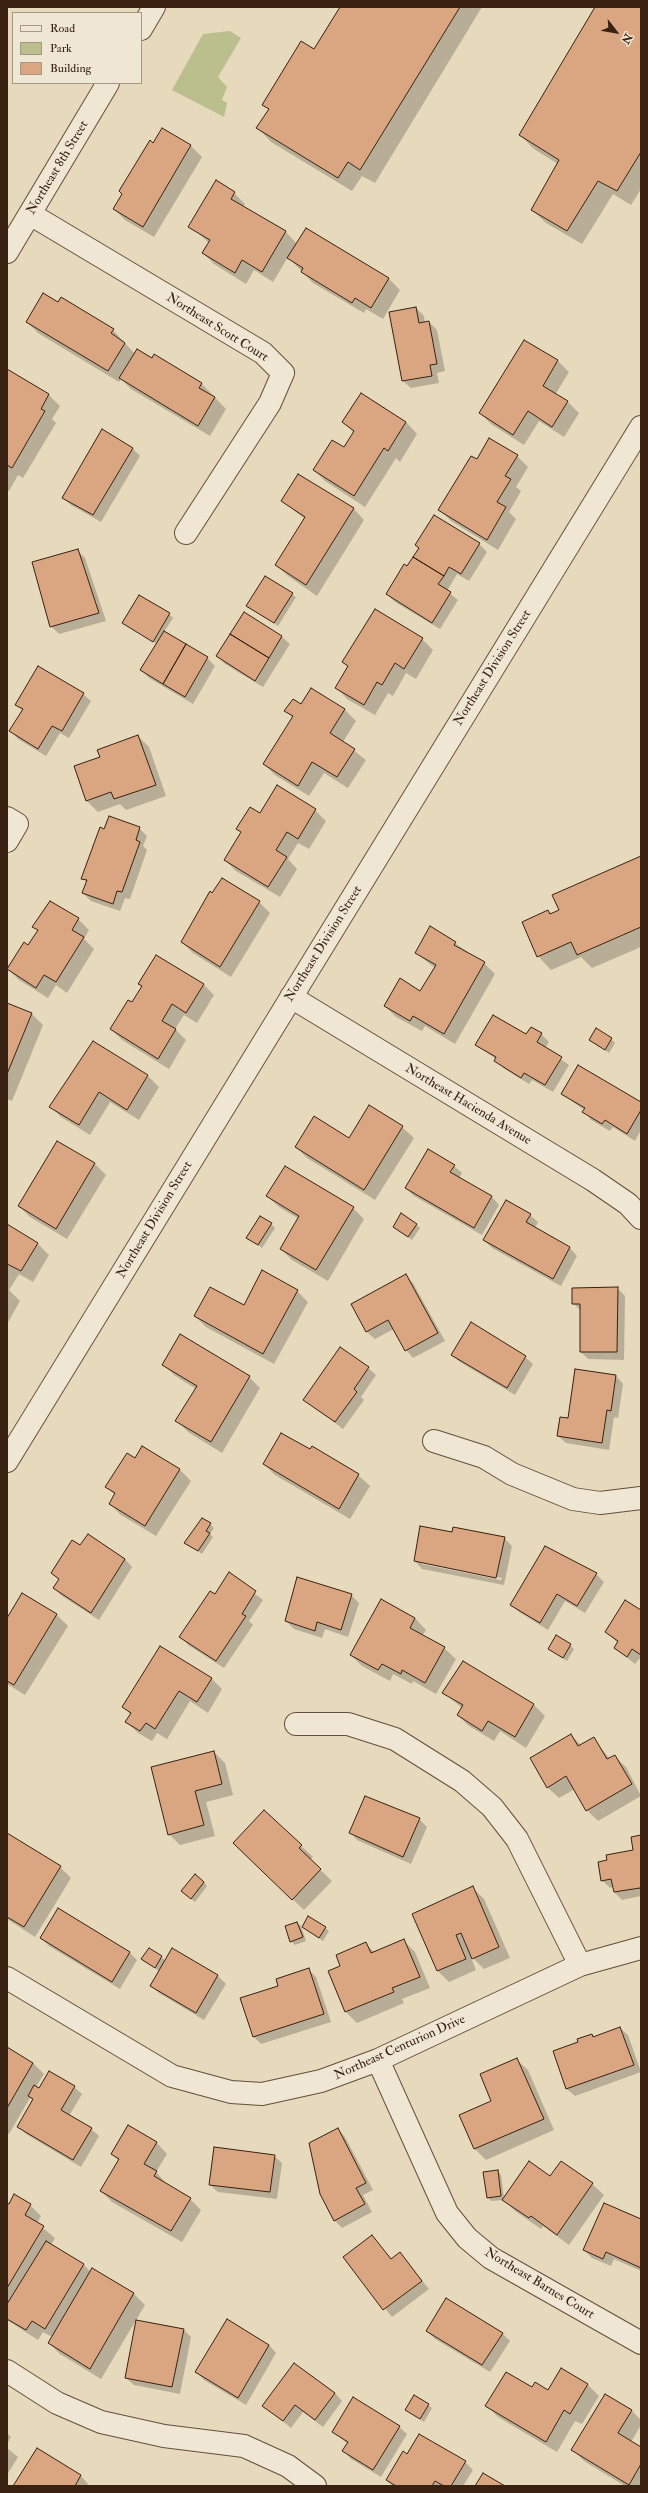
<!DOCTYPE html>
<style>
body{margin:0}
#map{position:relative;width:648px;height:2493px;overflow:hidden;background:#e6d9bc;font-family:"IM FELL Double Pica",serif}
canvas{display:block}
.frame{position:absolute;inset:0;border:8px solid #392112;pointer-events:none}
.legend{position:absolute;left:12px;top:12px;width:130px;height:72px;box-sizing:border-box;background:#efe6d3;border:1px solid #a69786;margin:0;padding:5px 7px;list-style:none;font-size:12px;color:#392112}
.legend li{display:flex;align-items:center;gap:8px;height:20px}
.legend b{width:20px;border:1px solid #a69786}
.north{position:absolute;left:596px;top:12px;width:40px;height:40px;-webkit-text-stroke:3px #efe6d3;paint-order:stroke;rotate:121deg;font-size:11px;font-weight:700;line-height:16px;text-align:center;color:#392112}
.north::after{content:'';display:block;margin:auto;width:14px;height:18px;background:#392112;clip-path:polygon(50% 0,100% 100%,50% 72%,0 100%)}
</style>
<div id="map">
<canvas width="648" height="2493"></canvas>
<div class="frame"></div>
<ul class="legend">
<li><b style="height:5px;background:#efe6d3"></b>Road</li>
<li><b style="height:11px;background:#bbbe8d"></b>Park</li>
<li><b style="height:11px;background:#daa681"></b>Building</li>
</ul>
<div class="north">N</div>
</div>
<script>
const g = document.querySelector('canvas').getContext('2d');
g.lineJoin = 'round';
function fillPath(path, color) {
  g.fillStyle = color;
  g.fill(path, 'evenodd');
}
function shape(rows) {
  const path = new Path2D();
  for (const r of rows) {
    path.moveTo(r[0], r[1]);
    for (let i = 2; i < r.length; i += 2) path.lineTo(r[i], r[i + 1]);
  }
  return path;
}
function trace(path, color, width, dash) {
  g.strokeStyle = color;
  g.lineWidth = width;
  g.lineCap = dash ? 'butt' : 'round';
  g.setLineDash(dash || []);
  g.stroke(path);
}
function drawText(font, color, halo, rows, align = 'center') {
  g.font = font + ' "IM FELL Double Pica",serif';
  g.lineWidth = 4;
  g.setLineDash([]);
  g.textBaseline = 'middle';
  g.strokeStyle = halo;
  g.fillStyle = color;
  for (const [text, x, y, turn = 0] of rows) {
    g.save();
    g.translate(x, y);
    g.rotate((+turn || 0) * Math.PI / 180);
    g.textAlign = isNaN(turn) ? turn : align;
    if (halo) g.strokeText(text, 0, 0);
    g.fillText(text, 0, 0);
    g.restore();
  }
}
const green = shape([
 [230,31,241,38,218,77,227,87,222,100,227,103,224,117,172,90,203,34]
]);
const shadow = shape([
 [341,7,482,7,375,183,362,176,352,191,271,142,258,128,269,110,263,105,315,51],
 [596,7,641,7,641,189,631,205,613,194,582,244,546,223,532,210,558,164,534,149,520,135],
 [163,129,191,146,202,157,154,237,125,220,114,209],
 [234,193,245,204,243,207,286,232,297,244,306,229,389,279,400,290,383,319,366,309,364,313,313,283,288,257,273,282,254,270,246,284,214,264,203,253,209,243,190,226],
 [59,303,113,330,135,354,152,360,155,355,202,384,226,409,210,436,131,389,121,379,119,382,38,333,27,322],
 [416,308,424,316,425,323,429,322,437,330,445,371,437,373,439,383,411,388,403,381],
 [525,341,558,361,569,372,555,395,568,402,579,413,564,437,539,421,524,445,491,424,480,413],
 [7,370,49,395,60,406,52,419,56,423,23,478,18,475,9,491,7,490],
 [361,394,406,422,417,434,400,462,396,458,365,507,325,481,314,470,344,449,354,433,344,422],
 [132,448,140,456,101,522,71,505,63,498],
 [517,456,528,467,516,487,521,491,509,512,516,519,498,550,451,521,440,510,477,460],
 [282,501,353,508,364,520,317,596,288,576,276,565,305,519],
 [434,516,479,544,487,552,469,581,457,574,447,591,458,600,440,629,395,602,387,594,408,568],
 [77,550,85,558,106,621,59,634,51,626],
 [266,577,296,597,278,626,247,606],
 [169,614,173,618,164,632,207,658,215,666,193,704,149,678,141,670,157,644,123,623],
 [244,614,282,637,290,644,263,687,225,664,217,656],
 [422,639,433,650,416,679,406,673,393,696,388,693,375,715,347,699,336,687,349,667,344,662],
 [311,689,345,710,356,721,343,742,366,760,348,788,324,773,309,796,275,775,264,764,293,718,286,711,301,705],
 [83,694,91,701,69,738,60,733,46,756,18,739,11,731,23,711,17,705],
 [138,736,149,747,166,796,126,810,120,804,98,812,87,801,101,758],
 [315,810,326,821,309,849,298,843,288,859,297,869,280,897,236,871,225,860,242,833,237,829,260,814],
 [139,828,147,836,143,846,147,850,130,899,125,898,120,911,91,901,83,893,87,883,83,878,105,830],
 [641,857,641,947,592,968,581,957,551,970,538,956,548,911,552,915,560,911],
 [210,893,259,902,270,913,231,977,193,953,182,942],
 [78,919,89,930,84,939,94,949,67,993,56,985,48,998,19,980,8,969,28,946,38,931,34,927],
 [431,927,484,963,495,974,455,1044,425,1026,422,1031,396,1017,385,1006,421,992,435,968,416,953],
 [139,984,203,984,214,995,197,1023,184,1015,175,1029,186,1040,169,1069,122,1040,111,1029,132,1004,142,987],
 [7,1004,32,1014,43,1025,12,1101,7,1099],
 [541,1034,549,1042,545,1048,569,1065,553,1092,532,1080,529,1084,503,1068,496,1059,476,1045],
 [611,1039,615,1043,609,1053,590,1040],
 [93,1042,148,1076,159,1087,139,1120,110,1102,90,1135,61,1117,50,1106],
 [562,1094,641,1104,641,1130,635,1141,613,1127,610,1131,591,1120,584,1110],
 [369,1106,402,1127,414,1138,375,1200,307,1158,296,1147,349,1139],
 [58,1142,95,1164,106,1175,67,1239,30,1217,19,1206],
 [454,1166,462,1173,459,1178,492,1197,499,1205,482,1235,414,1196,406,1188],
 [267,1196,353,1208,364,1219,328,1281,292,1260,281,1249,299,1219,279,1207],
 [530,1215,538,1222,535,1228,570,1248,577,1256,561,1286,492,1248,484,1240],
 [271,1224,275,1228,262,1248,248,1238],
 [416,1224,420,1228,412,1240,394,1227],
 [7,1226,38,1244,49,1255,33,1282,19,1274,9,1290,20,1301,7,1324],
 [406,1275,413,1283,445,1341,413,1358,406,1350,394,1329,375,1339,367,1332,352,1304],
 [617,1288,625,1296,624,1360,588,1359,581,1352,581,1311,573,1303],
 [297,1291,308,1302,274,1364,206,1327,195,1316,244,1306],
 [452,1355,525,1357,533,1364,515,1395,460,1362],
 [163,1364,249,1377,260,1388,222,1453,188,1432,177,1421,196,1389,174,1375],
 [368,1368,376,1375,361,1397,364,1400,343,1429,305,1400],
 [616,1376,623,1384,618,1418,614,1417,609,1450,566,1443,558,1436,569,1419],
 [143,1447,180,1470,191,1481,156,1536,121,1515,110,1504,115,1495,107,1487,136,1459],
 [264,1464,358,1475,370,1486,350,1519,275,1475],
 [210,1524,214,1528,210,1534,213,1537,202,1554,186,1542],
 [453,1533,504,1538,512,1546,504,1585,422,1569,415,1561],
 [422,1562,502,1578,501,1580,422,1564],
 [88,1536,125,1559,132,1567,99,1620,62,1596,54,1588,59,1580,52,1573,81,1547],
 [545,1548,596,1574,604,1582,585,1613,565,1601,548,1630,519,1612,511,1605],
 [229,1574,263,1600,249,1621,253,1625,224,1668,188,1645,181,1637,215,1596],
 [23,1594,57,1615,68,1626,25,1695,7,1684,7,1619],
 [351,1595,359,1603,348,1637,325,1629,322,1638,294,1629,286,1621],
 [641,1611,641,1657,635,1664,615,1648,618,1643,606,1632],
 [415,1618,426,1630,422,1636,444,1648,456,1659,436,1694,413,1681,412,1684,393,1674,390,1681,362,1666,351,1655],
 [570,1645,574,1649,567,1661,549,1649],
 [463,1662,534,1705,545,1716,526,1748,500,1731,494,1741,469,1726,458,1715,462,1708,444,1693],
 [211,1678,222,1689,208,1713,190,1701,167,1739,157,1733,152,1741,138,1733,127,1722,131,1715,124,1707],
 [571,1735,581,1745,593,1738,610,1759,614,1756,626,1767,641,1796,598,1821,587,1810,575,1789,559,1798,547,1787],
 [214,1752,225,1763,233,1795,206,1802,215,1836,180,1845,169,1834],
 [264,1811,313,1857,310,1860,332,1881,304,1910,234,1843],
 [419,1819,427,1827,411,1864,357,1840,350,1832],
 [7,1835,60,1867,71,1878,35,1937,7,1919],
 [641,1836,641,1896,622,1900,614,1892,613,1887,610,1888,602,1880,608,1861,634,1851],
 [204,1882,207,1886,195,1902,186,1895],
 [473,1888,484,1899,510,1958,484,1969,470,1955,476,1970,449,1982,438,1971,413,1914],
 [297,1923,301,1926,306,1941,295,1945,291,1941],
 [303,1927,325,1928,329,1931,323,1941],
 [41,1938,130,1953,137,1960,120,1989,49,1946],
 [404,1941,415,1952,430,1988,402,1999,404,2003,357,2023,346,2012,342,1966,366,1944,375,1953],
 [173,1949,218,1976,226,1984,204,2020,159,1993,151,1986,160,1972,142,1959,161,1957,166,1961],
 [308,1969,316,1977,331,2022,261,2044,254,2037,280,1986],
 [620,2028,628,2035,641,2072,575,2096,567,2089,554,2052,592,2035,594,2038],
 [7,2050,33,2063,44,2074,36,2087,40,2089,74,2087,82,2094,69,2116,91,2129,99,2136,81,2167,26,2134,18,2126,33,2100,30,2098,9,2134,7,2133],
 [516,2059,528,2070,554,2130,486,2160,475,2149,461,2115,493,2102],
 [338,2129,345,2137,373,2190,363,2195,372,2212,342,2228,334,2220],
 [156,2142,167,2154,156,2172,167,2184,190,2199,201,2210,182,2242,112,2202,101,2191,119,2161,112,2154],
 [274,2156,282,2163,277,2199,218,2192,210,2185],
 [561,2162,592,2184,604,2195,569,2245,543,2226,541,2229,515,2211,504,2200,491,2201,488,2197,498,2171,501,2175,504,2198,550,2177],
 [7,2205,30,2205,41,2216,37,2223,55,2238,51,2245,84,2265,91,2272,92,2270,134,2294,145,2305,101,2379,60,2354,49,2343,52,2337,43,2332,38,2340,7,2320],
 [641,2221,641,2271,614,2259,611,2266,592,2258,584,2250],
 [372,2236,392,2260,400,2253,429,2289,392,2317,344,2257],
 [183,2329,191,2337,180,2394,134,2385,126,2378],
 [427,2331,502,2333,510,2341,490,2372,435,2339],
 [269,2345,276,2353,246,2405,204,2380,197,2372],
 [561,2369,588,2385,599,2396,582,2424,575,2421,557,2452,498,2417,487,2406,533,2389,548,2392],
 [335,2393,342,2401,323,2427,303,2412,291,2428,264,2406],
 [428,2405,432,2408,424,2422,406,2409],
 [632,2411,641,2420,641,2425,631,2442,641,2448,641,2486,625,2486,584,2461,573,2450],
 [399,2427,407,2434,381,2477,351,2459,344,2451,348,2444,333,2432],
 [7,2433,11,2437,7,2444],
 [7,2448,18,2457,7,2475],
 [37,2449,81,2476,88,2484,87,2486,14,2486],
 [407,2455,465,2462,473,2470,463,2486,393,2486,387,2480]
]);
const building = shape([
 [340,7,460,7,360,170,348,162,338,178,256,128,269,109,262,105,301,41,314,49,340,7],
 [595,7,641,7,641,152,617,191,598,181,567,231,531,210,559,160,519,135,595,7],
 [162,128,191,145,143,227,113,209,122,194,119,191,150,140,153,143,162,128],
 [216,180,235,192,231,199,286,231,262,272,242,260,235,273,202,253,210,240,188,227,216,180],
 [306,228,389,278,371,308,355,298,352,303,301,272,303,268,287,258,306,228],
 [43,293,58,302,61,297,114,329,111,333,125,343,108,371,26,322,43,293],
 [416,307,419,323,429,321,437,364,430,365,432,376,402,381,389,312,416,307],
 [524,340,558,360,543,386,568,401,552,427,528,411,513,435,479,413,524,340],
 [137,349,152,358,154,354,202,383,199,388,215,397,198,426,119,378,137,349],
 [7,369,49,394,41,409,45,411,12,468,7,465,7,369],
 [361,393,406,422,388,451,384,448,354,496,313,470,332,440,344,447,354,431,342,422,361,393],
 [102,429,133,448,93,515,62,498,102,429],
 [489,438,518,455,505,476,511,479,497,502,506,507,487,540,438,510,471,456,477,459,489,438],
 [298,474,354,508,306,585,275,565,305,517,281,501,298,474],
 [434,515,480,543,461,574,449,567,444,576,413,557,419,548,415,545,434,515],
 [78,549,99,613,50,627,32,562,78,549],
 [413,557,444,576,438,584,451,592,432,623,386,594,404,564,407,566,413,557],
 [265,576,293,593,274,623,246,606,265,576],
 [139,595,170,613,153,642,122,623,139,595],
 [375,609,423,638,404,669,395,663,382,685,377,682,364,705,335,688,348,666,342,662,375,609],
 [244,612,282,636,269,658,230,634,244,612],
 [164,631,186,644,163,684,140,670,164,631],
 [230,634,269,658,255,681,216,656,230,634],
 [186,644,208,657,185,697,163,684,186,644],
 [38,666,84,693,62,731,52,726,38,749,9,731,23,709,15,705,38,666],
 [311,688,345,709,330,733,355,749,337,777,312,762,298,786,263,764,293,716,284,711,293,699,301,704,311,688],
 [138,735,156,785,114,799,111,792,86,801,74,766,100,757,97,750,138,735],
 [277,785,316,809,298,839,287,832,276,850,287,857,268,887,224,860,241,832,236,829,250,807,260,813,277,785],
 [109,816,140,827,136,840,140,842,122,892,117,891,113,904,82,893,87,880,81,879,100,827,104,829,109,816],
 [641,856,641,927,577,955,571,942,537,957,522,922,548,910,550,914,559,910,552,895,641,856],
 [222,878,260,901,220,967,181,942,210,891,212,893,222,878],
 [50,901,79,918,72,930,84,937,56,982,44,975,36,988,7,969,24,942,28,945,38,930,32,927,50,901],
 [430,926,456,942,454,945,485,962,444,1034,413,1016,410,1021,384,1006,400,978,420,991,436,965,415,953,430,926],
 [156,955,204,984,186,1013,172,1004,162,1021,176,1029,158,1059,110,1029,128,1000,132,1002,142,986,138,984,156,955],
 [7,1003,32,1013,7,1074,7,1003],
 [493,1015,526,1034,531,1027,542,1033,537,1042,562,1057,545,1085,524,1073,521,1078,494,1061,496,1057,475,1045,493,1015],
 [596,1028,612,1038,605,1050,589,1040,596,1028],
 [93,1041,148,1075,127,1110,99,1092,79,1125,49,1107,93,1041],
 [578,1065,641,1102,641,1110,627,1134,605,1120,602,1124,582,1112,585,1108,561,1094,578,1065],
 [369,1105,403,1126,364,1190,295,1147,314,1116,349,1138,369,1105],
 [57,1141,95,1163,56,1229,18,1206,57,1141],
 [428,1149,455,1165,450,1172,492,1196,474,1228,405,1188,428,1149],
 [285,1166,354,1207,316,1270,280,1249,299,1216,266,1196,285,1166],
 [506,1200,531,1214,526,1222,570,1247,553,1279,483,1240,506,1200],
 [401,1213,417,1224,408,1237,393,1227,401,1213],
 [260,1216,272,1223,258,1245,246,1238,260,1216],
 [7,1224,38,1243,21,1271,7,1264,7,1224],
 [262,1270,298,1290,263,1354,194,1316,210,1287,244,1305,262,1270],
 [406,1274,438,1333,405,1351,388,1320,366,1332,351,1304,406,1274],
 [618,1287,617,1352,580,1352,580,1304,572,1304,572,1288,618,1287],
 [471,1322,526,1356,507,1388,451,1355,471,1322],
 [180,1334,250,1376,211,1442,175,1421,197,1386,162,1365,180,1334],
 [340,1347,369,1367,354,1389,357,1392,335,1422,303,1400,340,1347],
 [575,1369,616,1375,611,1411,607,1410,602,1443,557,1436,560,1417,568,1418,575,1369],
 [281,1433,310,1449,312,1446,359,1474,339,1509,263,1464,281,1433],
 [142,1446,180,1469,145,1526,109,1504,115,1493,105,1487,127,1453,135,1458,142,1446],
 [202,1518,211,1523,206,1531,210,1533,198,1551,184,1543,202,1518],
 [420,1526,452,1532,453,1527,505,1537,496,1578,414,1561,420,1526],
 [88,1534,125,1559,91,1613,53,1588,59,1579,51,1573,72,1540,80,1545,88,1534],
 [545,1546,597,1573,577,1606,557,1594,540,1623,510,1605,545,1546],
 [229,1572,256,1591,242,1614,246,1616,216,1661,179,1637,210,1591,215,1594,229,1572],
 [297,1577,352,1594,341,1630,317,1622,315,1631,285,1621,297,1577],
 [22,1593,57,1614,14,1685,7,1681,7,1618,22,1593],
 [381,1599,415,1618,410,1628,445,1647,425,1683,402,1670,401,1674,382,1664,378,1670,350,1655,381,1599],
 [625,1600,641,1610,641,1655,632,1649,627,1657,614,1648,618,1641,605,1632,625,1600],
 [556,1635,571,1644,563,1658,548,1649,556,1635],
 [160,1646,212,1678,197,1702,179,1691,155,1729,146,1723,140,1731,125,1722,131,1713,122,1707,160,1646],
 [463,1661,534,1704,515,1737,488,1721,482,1731,457,1715,463,1705,442,1693,463,1661],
 [571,1734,578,1746,594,1737,607,1759,615,1755,632,1784,586,1811,566,1776,547,1788,530,1758,571,1734],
 [214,1751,222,1784,195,1791,204,1825,168,1835,151,1767,214,1751],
 [365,1796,420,1818,403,1857,349,1833,365,1796],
 [264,1810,302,1845,299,1848,321,1869,292,1900,233,1843,264,1810],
 [7,1833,61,1866,24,1927,7,1917,7,1833],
 [641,1835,641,1891,640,1888,614,1892,611,1879,601,1881,598,1862,607,1860,606,1855,633,1850,631,1837,641,1835],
 [195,1874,204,1882,191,1899,181,1891,195,1874],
 [473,1886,499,1947,472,1959,461,1933,456,1935,466,1959,437,1971,412,1914,473,1886],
 [58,1908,130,1952,112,1982,40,1938,58,1908],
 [308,1916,326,1927,319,1938,302,1927,308,1916],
 [297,1922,303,1937,290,1942,285,1926,297,1922],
 [404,1939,420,1977,392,1988,394,1992,345,2012,328,1971,340,1966,336,1955,366,1942,371,1953,404,1939],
 [149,1948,162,1956,155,1968,141,1959,149,1948],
 [172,1948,218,1975,196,2013,150,1986,172,1948],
 [309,1968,324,2014,253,2037,240,1998,278,1986,276,1979,309,1968],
 [620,2027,634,2065,566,2089,553,2051,578,2042,577,2039,592,2034,593,2037,620,2027],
 [7,2047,33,2063,7,2108,7,2047],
 [517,2058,544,2119,474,2149,459,2115,491,2101,480,2074,517,2058],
 [49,2071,75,2086,61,2110,92,2128,73,2160,17,2127,33,2099,28,2096,34,2085,39,2088,49,2071],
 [128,2125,157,2142,144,2164,157,2171,154,2176,191,2198,171,2231,100,2191,119,2159,111,2154,128,2125],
 [338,2128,366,2183,356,2188,365,2204,334,2221,320,2194,309,2143,338,2128],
 [214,2147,275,2155,270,2192,209,2185,214,2147],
 [529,2161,550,2176,561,2161,593,2183,557,2235,531,2216,529,2218,502,2200,529,2161],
 [498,2170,501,2196,487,2198,483,2172,498,2170],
 [14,2194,31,2204,25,2215,44,2226,7,2288,7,2203,9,2204,14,2194],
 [604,2203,641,2219,641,2268,606,2252,603,2259,583,2250,604,2203],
 [372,2235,391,2259,400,2252,422,2281,383,2310,343,2257,372,2235],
 [46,2241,84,2264,45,2329,32,2321,26,2330,7,2319,7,2304,46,2241],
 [92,2268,134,2293,90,2369,48,2343,92,2268],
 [446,2298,503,2333,482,2365,426,2331,446,2298],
 [227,2319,269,2345,238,2398,195,2372,227,2319],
 [136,2320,184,2329,172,2387,125,2378,136,2320],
 [294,2363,335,2393,315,2420,295,2405,283,2421,262,2406,294,2363],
 [561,2368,588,2384,570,2414,564,2410,546,2442,485,2406,506,2372,532,2387,535,2382,548,2390,561,2368],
 [605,2394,632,2410,618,2433,641,2447,641,2464,629,2485,571,2450,605,2394],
 [414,2395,429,2404,420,2419,405,2410,414,2395],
 [353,2397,400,2426,373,2470,342,2451,348,2442,332,2432,353,2397],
 [419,2434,466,2461,451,2486,444,2486,435,2481,432,2486,396,2486,386,2480,403,2451,407,2454,419,2434],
 [37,2448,81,2475,75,2486,13,2486,37,2448],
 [483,2473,505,2486,475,2486,483,2473]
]);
const minor = shape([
 [141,29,154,7],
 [30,214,263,353,283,373,270,403,186,533],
 [7,252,108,83],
 [7,818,17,824,7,841],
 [291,997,593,1180,628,1204,641,1218],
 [434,1441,484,1457,512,1474,573,1499,600,1503,641,1498],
 [7,1461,641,427],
 [296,1724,348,1724,395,1739,462,1781,492,1807,517,1839,580,1965],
 [7,1978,172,2076,231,2092,262,2094,321,2081,378,2060,580,1965,641,1948],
 [378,2060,447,2213,467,2238,491,2258,641,2343],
 [7,2371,57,2403,101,2422,164,2436,244,2446,288,2466,315,2486]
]);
const streetNames = [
 ["Northeast 8th Street",58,168,-59],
 ["Northeast Scott Court",217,328,32],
 ["Northeast Division Street",493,668,-58],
 ["Northeast Division Street",324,944,-58],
 ["Northeast Hacienda Avenue",468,1105,31],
 ["Northeast Division Street",155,1220,-59],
 ["Northeast Centurion Drive",400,2048,-24],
 ["Northeast Barnes Court",539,2284,31]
];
fillPath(green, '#bbbe8d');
fillPath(shadow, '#0003');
fillPath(building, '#daa681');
trace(building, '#392112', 1);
trace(minor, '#644f3c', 24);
trace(minor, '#efe6d3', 22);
drawText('13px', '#392112', '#efe6d3', streetNames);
</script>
